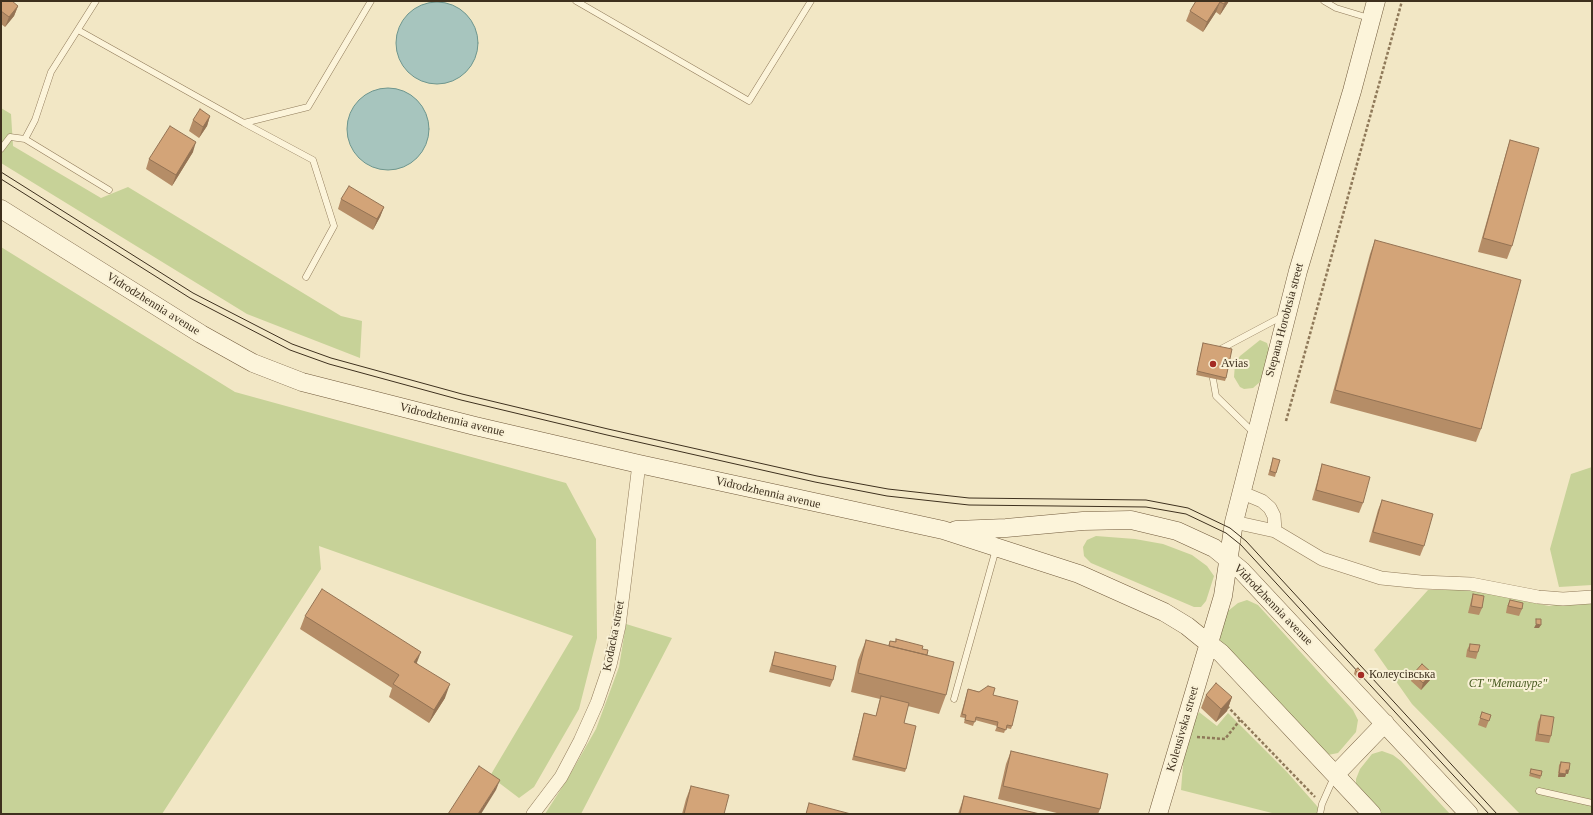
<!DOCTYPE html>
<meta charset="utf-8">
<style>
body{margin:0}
#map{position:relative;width:1593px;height:815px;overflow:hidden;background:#f2e7c5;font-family:Georgia,serif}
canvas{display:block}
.frame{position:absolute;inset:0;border:2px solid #3e301e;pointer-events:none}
</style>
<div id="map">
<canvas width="1593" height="815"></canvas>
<div class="frame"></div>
</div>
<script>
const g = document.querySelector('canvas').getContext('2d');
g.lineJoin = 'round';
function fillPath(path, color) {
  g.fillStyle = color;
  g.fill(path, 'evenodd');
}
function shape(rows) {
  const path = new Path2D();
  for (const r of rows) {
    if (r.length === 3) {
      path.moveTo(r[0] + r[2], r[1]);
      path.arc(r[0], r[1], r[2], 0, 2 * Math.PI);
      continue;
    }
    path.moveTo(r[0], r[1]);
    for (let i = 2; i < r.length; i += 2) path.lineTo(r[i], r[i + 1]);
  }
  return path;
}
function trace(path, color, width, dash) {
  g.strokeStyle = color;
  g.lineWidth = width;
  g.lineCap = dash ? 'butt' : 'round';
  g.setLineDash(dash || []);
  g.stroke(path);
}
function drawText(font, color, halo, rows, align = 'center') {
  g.font = font + ' Georgia,serif';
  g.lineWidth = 4;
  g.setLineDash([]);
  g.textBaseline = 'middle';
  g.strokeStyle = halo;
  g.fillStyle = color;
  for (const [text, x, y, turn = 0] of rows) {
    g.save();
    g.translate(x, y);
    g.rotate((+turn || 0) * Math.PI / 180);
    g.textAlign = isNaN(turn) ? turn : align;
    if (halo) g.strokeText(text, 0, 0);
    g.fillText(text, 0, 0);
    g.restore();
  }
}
const green = shape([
 [1,108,11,114,13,146,101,198,128,187,341,316,362,321,360,358,247,314,1,163],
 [1,247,235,392,566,483,596,539,597,638,579,709,534,787,519,798,490,776,573,636,319,546,321,569,162,814,1,814],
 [1260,340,1267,343,1269,349,1261,381,1253,388,1244,389,1240,387,1234,377,1235,364,1240,356],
 [1592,467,1592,585,1559,587,1550,549,1571,474],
 [1096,536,1135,539,1163,544,1192,555,1207,566,1214,576,1206,601,1201,607,1194,607,1091,563,1084,556,1083,547,1087,540],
 [1428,590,1471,590,1549,606,1592,599,1592,814,1520,814,1412,704,1374,650],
 [1247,600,1258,605,1353,710,1358,720,1356,732,1338,753,1328,755,1221,642,1218,635,1220,628,1228,611,1238,603],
 [626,624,672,638,581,814,545,814,568,778,596,729,619,667],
 [1199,712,1217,726,1228,713,1287,772,1324,814,1276,814,1181,790,1185,740],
 [1382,751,1393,755,1401,761,1450,814,1380,814,1356,788,1356,779,1360,769,1372,754]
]);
const water = shape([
 [437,43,41],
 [388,129,41]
]);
const path = shape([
 [1286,421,1402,1],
 [1227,706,1315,797],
 [1197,737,1225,739,1240,720]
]);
const lane = shape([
 [576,1,749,101,811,1],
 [1324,1,1336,8,1369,18],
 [78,30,244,123],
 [25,139,35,120,51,72,96,1],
 [1,149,10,137,25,139,109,190],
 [306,277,334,226,313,160,244,123,308,107,371,1],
 [1219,350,1283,316],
 [1213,379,1216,396,1253,432],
 [954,699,996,549],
 [1539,791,1592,803],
 [1320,814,1322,804,1334,777]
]);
const street = shape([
 [1241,495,1250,496,1262,501,1270,508,1274,516,1275,531,1322,559,1381,578,1421,582,1471,584,1538,597,1563,599,1592,597],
 [1234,522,1275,531],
 [533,814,561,777,580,741,597,703,610,665,619,626,639,464]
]);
const secondary = shape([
 [1,209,201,334,253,363,302,382,475,426,639,464,943,530,1079,574,1164,612,1187,626,1208,643,1221,653,1372,814],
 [956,530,1006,528,1083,521,1131,520,1177,531,1214,548,1241,570,1469,814],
 [1336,774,1385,723],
 [1158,814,1223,596,1234,522,1298,271,1352,91,1376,1]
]);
const tram = shape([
 [1,172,193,293,292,344,331,358,462,394,608,429,817,476,888,489,969,498,1146,500,1188,508,1230,528,1246,541,1497,814],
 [1,179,190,298,290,350,329,364,461,400,607,435,815,482,887,496,969,505,1146,507,1186,514,1226,533,1241,545,1489,814]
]);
const wall = shape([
 [1196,1,1229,1,1220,15,1216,12,1203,32,1186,21,1190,11],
 [1,2,18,6,14,16,5,27,1,24],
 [210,116,207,126,199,138,189,131,193,120],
 [1510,140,1512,246,1507,259,1478,252,1506,153],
 [193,152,172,186,146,169,149,159],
 [341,199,384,207,380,217,373,230,338,209],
 [1375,240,1481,429,1476,442,1330,403,1370,254],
 [1203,343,1226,378,1225,381,1196,375],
 [1273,458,1276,473,1275,477,1268,475],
 [1322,464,1363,503,1359,513,1312,500,1319,475],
 [1382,500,1424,546,1420,556,1369,542,1378,510],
 [1473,594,1482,608,1479,615,1468,613,1471,601],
 [1510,600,1522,609,1519,616,1506,613,1507,607],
 [305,616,417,663,445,698,429,723,389,697,392,688,300,629],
 [896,639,922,649,927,655,946,695,939,714,908,706,904,723,906,769,905,772,852,760,864,713,876,716,880,699,851,692,858,660,866,640,888,646,890,641,895,642],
 [1470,644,1478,652,1476,659,1466,657,1467,650],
 [775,652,833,680,830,687,769,672,773,658],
 [1355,670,1362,678,1360,680,1354,674],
 [1413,674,1430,680,1421,690,1411,681],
 [968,689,993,695,1012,726,1011,729,1006,728,1004,733,995,731,997,726,975,720,973,726,964,723,965,718,960,717],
 [1206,695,1232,697,1227,711,1216,722,1201,708],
 [1482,712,1491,715,1486,728,1478,725],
 [1541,715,1551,736,1549,743,1535,741,1538,722],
 [1011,751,1100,809,1098,814,1061,814,998,799,1006,764],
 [1561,762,1569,770,1568,774,1566,774,1565,777,1558,777,1559,765],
 [1531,769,1541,776,1540,779,1529,776],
 [691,786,724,814,682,814,686,799],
 [964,796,1040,814,958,814]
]);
const shadedWall = shape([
 [1226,1,1229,1,1220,15,1224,4],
 [1220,2,1216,12,1203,32,1207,22],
 [18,6,14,16,5,27,9,17],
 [210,116,207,126,199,138,203,127],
 [196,142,193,152,172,186,176,175],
 [384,207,380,217,373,230,377,219],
 [1536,624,1541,625,1539,628,1534,628],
 [421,652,416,665,414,662],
 [1432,673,1430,680,1421,690,1423,683],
 [1364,674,1362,678,1360,680,1361,676],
 [450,684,445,698,429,723,434,710],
 [1232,697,1227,711,1216,722,1221,709],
 [1566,770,1569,770,1568,774,1565,773],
 [1559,773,1566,774,1565,777,1558,777],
 [500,780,496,790,481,814,478,814]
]);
const building = shape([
 [2,1,12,1,18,6,9,17,1,11,1,2,2,1],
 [1196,1,1226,1,1224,4,1220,2,1207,22,1190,11,1196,1],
 [200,109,210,116,203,127,193,120,200,109],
 [170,126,196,142,176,175,149,159,170,126],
 [1510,140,1539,148,1512,246,1483,238,1510,140],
 [349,186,384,207,377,219,341,199,349,186],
 [1375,240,1521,280,1481,429,1335,390,1375,240],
 [1203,343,1232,349,1226,378,1197,371,1203,343],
 [1273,458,1280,460,1276,473,1270,471,1273,458],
 [1322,464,1370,477,1363,503,1316,490,1322,464],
 [1382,500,1433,514,1424,546,1373,532,1382,500],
 [322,589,421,652,414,662,450,684,434,710,393,684,399,675,305,616,322,589],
 [1473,594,1484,596,1482,608,1471,606,1473,594],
 [1510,600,1523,603,1522,609,1508,606,1510,600],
 [1536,619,1541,619,1541,625,1536,624,1536,619],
 [896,639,923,646,922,649,928,650,927,655,889,646,890,641,896,642,896,639],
 [866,640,954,662,946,695,858,673,866,640],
 [1470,644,1480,645,1478,652,1469,651,1470,644],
 [775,652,836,666,833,680,772,665,775,652],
 [1422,664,1432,673,1423,683,1413,674,1422,664],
 [1358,668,1364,674,1361,676,1355,670,1358,668],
 [1216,683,1232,697,1221,709,1206,695,1216,683],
 [988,686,995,688,993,695,1018,701,1012,726,1007,725,1006,730,997,727,998,722,976,717,975,722,965,720,966,715,962,714,968,689,979,692,988,686],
 [881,696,909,703,904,723,916,726,906,769,854,756,864,713,876,716,881,696],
 [1482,712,1491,715,1489,721,1480,718,1482,712],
 [1541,715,1554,717,1551,736,1538,734,1541,715],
 [1011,751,1108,774,1100,809,1003,786,1011,751],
 [1561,762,1570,763,1569,770,1566,770,1566,774,1559,773,1561,762],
 [479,766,500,780,478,814,448,814,479,766],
 [1531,769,1542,771,1541,776,1530,773,1531,769],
 [691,786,729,795,724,814,684,814,691,786],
 [964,796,1040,814,960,814,964,796],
 [809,803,851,814,806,814,809,803]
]);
const markers = [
 [1213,364,4,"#a42b24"],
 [1361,675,4,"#a42b24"]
];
const streetNames = [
 ["Vidrodzhennia avenue",153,304,32],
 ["Stepana Horobtsia street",1285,320,-75],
 ["Vidrodzhennia avenue",452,420,14],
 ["Vidrodzhennia avenue",768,493,13],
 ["Vidrodzhennia avenue",1273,605,46],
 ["Kodacka street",614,636,-79],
 ["Koleusivska street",1183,729,-74]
];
const poiNames = [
 ["Avias",1221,364],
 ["Колеусівська",1369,675]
];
const parkNames = [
 ["СТ \"Металург\"",1508,684]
];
fillPath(green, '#c7d298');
fillPath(water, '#a7c5be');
trace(water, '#6d958d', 1);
trace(lane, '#8f7959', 7);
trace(street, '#8f7959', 14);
trace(secondary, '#715a3c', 19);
trace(path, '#8f7959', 2.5, [3, 2]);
trace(lane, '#fcf4da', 6);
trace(street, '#fcf4da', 13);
trace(secondary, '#fcf4da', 18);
trace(tram, '#3e301e', 1);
fillPath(wall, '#b58d67');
fillPath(shadedWall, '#947354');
fillPath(building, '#d3a478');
trace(building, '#947354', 1);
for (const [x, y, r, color] of markers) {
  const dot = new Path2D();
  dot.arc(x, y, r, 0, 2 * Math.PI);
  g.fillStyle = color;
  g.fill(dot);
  trace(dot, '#f9f1d6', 1.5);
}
drawText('12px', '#3e301e', '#f9f1d6', streetNames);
drawText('12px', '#3e301e', '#f9f1d6', poiNames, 'left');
drawText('italic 12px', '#4a5c23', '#f9f1d6', parkNames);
</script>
